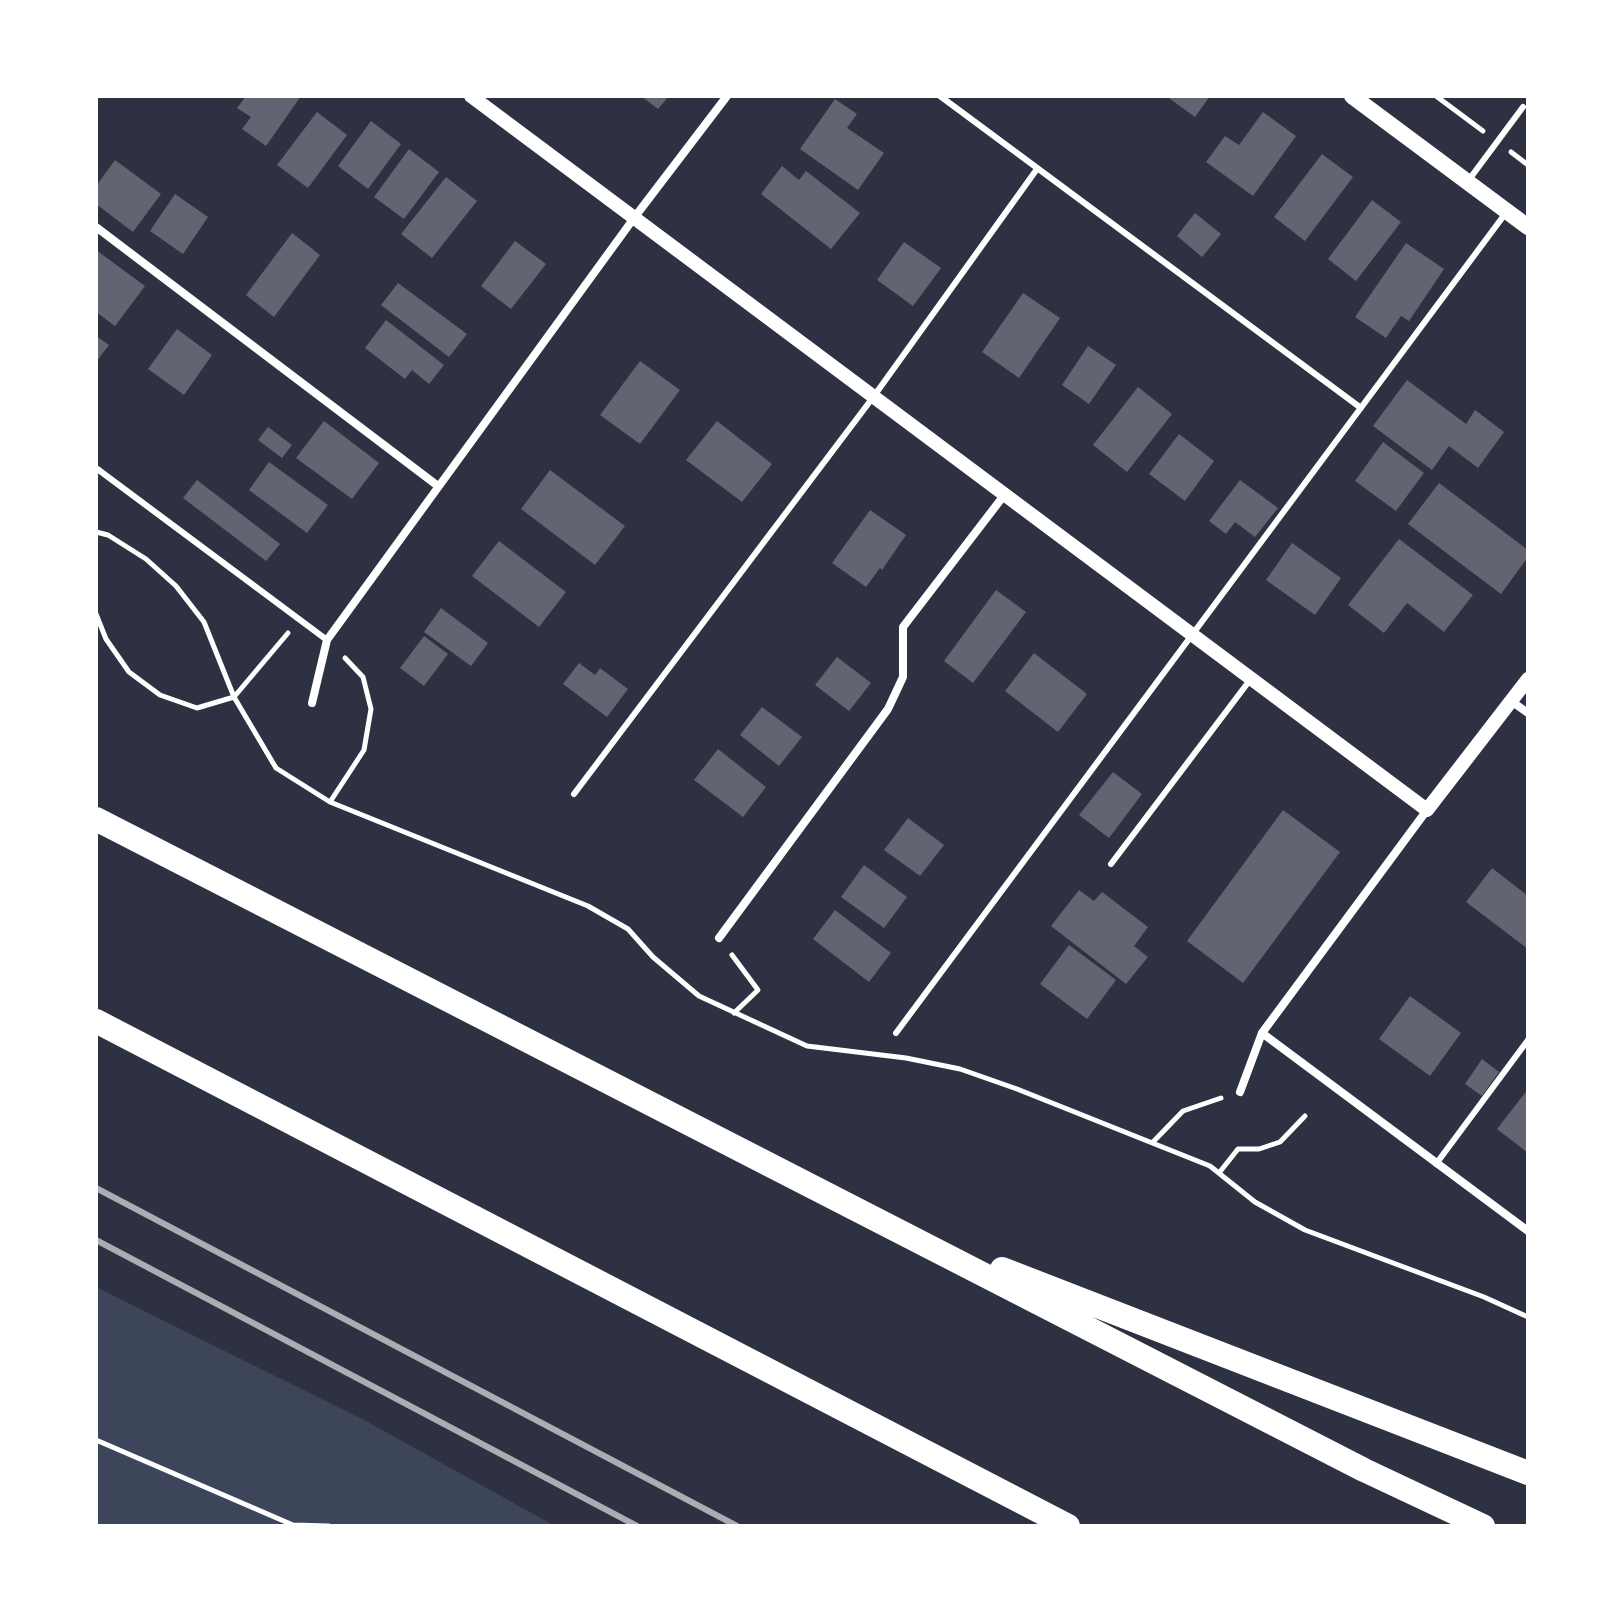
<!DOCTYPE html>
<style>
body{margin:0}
#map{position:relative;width:1624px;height:1622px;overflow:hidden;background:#2d3142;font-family:Barlow,sans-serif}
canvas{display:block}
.frame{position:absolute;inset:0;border:98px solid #fff;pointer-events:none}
</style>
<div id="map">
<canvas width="1624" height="1622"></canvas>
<div class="frame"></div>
</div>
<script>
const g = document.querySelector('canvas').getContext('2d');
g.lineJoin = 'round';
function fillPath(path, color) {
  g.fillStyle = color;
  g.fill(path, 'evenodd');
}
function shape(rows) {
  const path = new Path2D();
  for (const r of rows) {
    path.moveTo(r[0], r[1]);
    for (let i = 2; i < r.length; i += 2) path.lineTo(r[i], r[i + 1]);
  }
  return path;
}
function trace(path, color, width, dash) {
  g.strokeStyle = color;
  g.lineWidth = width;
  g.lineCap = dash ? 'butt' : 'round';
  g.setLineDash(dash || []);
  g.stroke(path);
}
const green = shape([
 [96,1287,368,1422,555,1526,96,1526]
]);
const building = shape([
 [246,96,301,96,266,146,242,129,251,117,237,108],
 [641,96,669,96,658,109],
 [1166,96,1210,96,1195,117],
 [835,99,857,114,847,128,884,153,858,190,800,149],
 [317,112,347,135,308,188,277,165],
 [1263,112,1296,136,1253,196,1206,162,1225,136,1239,145],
 [371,121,401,144,368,189,338,166],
 [409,149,439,172,404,219,374,197],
 [1322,154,1353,177,1305,241,1274,217],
 [115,160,161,194,133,232,96,204,96,186],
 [782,166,799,180,806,171,860,213,831,249,761,194],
 [446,177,477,201,432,258,401,234],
 [175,194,208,217,183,254,150,231],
 [1372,200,1401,222,1356,281,1328,259],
 [1195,213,1221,234,1202,257,1177,236],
 [292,233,320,255,274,317,246,295],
 [515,241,546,264,511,309,481,286],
 [904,242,941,268,913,306,877,280],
 [1406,243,1444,269,1409,321,1401,316,1386,338,1355,317],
 [96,250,145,286,115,326,96,312],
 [398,283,467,334,449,357,381,305],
 [1023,293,1060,318,1019,378,982,352],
 [386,320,444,365,429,384,412,370,405,379,365,348],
 [177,329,212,355,184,395,148,369],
 [96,336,109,345,96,362],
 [1088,346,1116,365,1089,404,1062,385],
 [640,361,680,390,640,444,600,415],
 [1407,380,1466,424,1475,410,1504,432,1478,468,1449,446,1432,470,1373,426],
 [1138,387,1172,414,1127,472,1093,445],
 [324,421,379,463,352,499,296,458],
 [717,421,772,464,742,502,686,460],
 [268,427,292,445,282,458,258,440],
 [1179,434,1214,461,1185,501,1149,474],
 [1383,442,1424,473,1396,511,1355,481],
 [269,462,328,505,307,533,249,490],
 [550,470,625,526,595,565,521,509],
 [197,480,280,544,266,561,183,498],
 [1240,480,1278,508,1255,537,1235,522,1226,534,1209,521],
 [1439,483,1528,550,1528,557,1501,594,1408,524],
 [870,510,906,535,882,570,880,568,866,587,832,563],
 [1399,539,1473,595,1444,632,1407,603,1384,633,1348,605],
 [499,541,566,592,539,627,472,576],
 [1292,543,1341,578,1315,615,1266,580],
 [996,590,1026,612,973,683,944,661],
 [441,608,488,643,471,666,424,632],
 [424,636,448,654,424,686,400,668],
 [1034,653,1087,694,1058,732,1005,691],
 [837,657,871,683,849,711,815,685],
 [579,663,595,675,600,668,628,689,607,717,563,684],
 [762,707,802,737,779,766,740,735],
 [718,749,766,787,743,817,694,780],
 [1113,772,1142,794,1109,838,1079,815],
 [1283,810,1340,852,1243,983,1187,941],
 [908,818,944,845,920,876,884,850],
 [864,865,907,897,884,928,841,897],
 [1492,868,1528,896,1528,949,1466,902],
 [1079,890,1094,901,1102,892,1148,927,1134,946,1148,957,1126,984,1051,926],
 [835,910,891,953,869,982,813,939],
 [1069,945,1116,980,1087,1019,1040,984],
 [1410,996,1461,1033,1430,1076,1379,1039],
 [1482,1059,1499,1072,1482,1096,1465,1084],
 [1528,1089,1528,1153,1497,1129]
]);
const path = shape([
 [1436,96,1483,131],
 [1511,152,1528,165],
 [96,532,108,535,146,559,176,586,204,622,234,697,197,708,160,695,129,672,106,639,96,614],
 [288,633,234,697,276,768,330,802,588,906,628,929,653,957,699,996,807,1046,906,1058,960,1069,1017,1089,1210,1166,1255,1202,1305,1230,1484,1297,1528,1317],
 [330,802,364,750,371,709,363,677,345,658],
 [732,955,758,990,734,1013],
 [1153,1142,1183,1111,1221,1098],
 [1219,1173,1238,1149,1259,1149,1280,1142,1305,1116],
 [96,1440,293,1525,329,1526]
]);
const service = shape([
 [940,96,1361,408],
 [1468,181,1523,107],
 [96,468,327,640],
 [574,794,874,396,1037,169],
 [1111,864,1250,680],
 [896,1033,1505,214],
 [1436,1164,1528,1040]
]);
const minor = shape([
 [96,227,438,486],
 [1511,701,1528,713],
 [312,703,327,640,634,218,727,96],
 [719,938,888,709,903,677,903,627,1005,494],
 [1262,1033,1528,1231],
 [1240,1092,1262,1033,1427,810]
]);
const tertiary = shape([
 [471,96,1427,810,1528,679]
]);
const secondary = shape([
 [1352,96,1528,227]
]);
const motorway = shape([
 [96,819,1364,1470,1483,1526],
 [96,1021,1068,1526],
 [1002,1269,1528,1473]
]);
const rail = shape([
 [96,1188,737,1526],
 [96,1240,637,1526]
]);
fillPath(green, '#3c4559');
fillPath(building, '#626471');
trace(path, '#fff', 5);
trace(service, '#fff', 6);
trace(minor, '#fff', 8);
trace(tertiary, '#fff', 14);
trace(secondary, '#fff', 16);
trace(motorway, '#fff', 24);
trace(rail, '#abadb3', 6);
</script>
